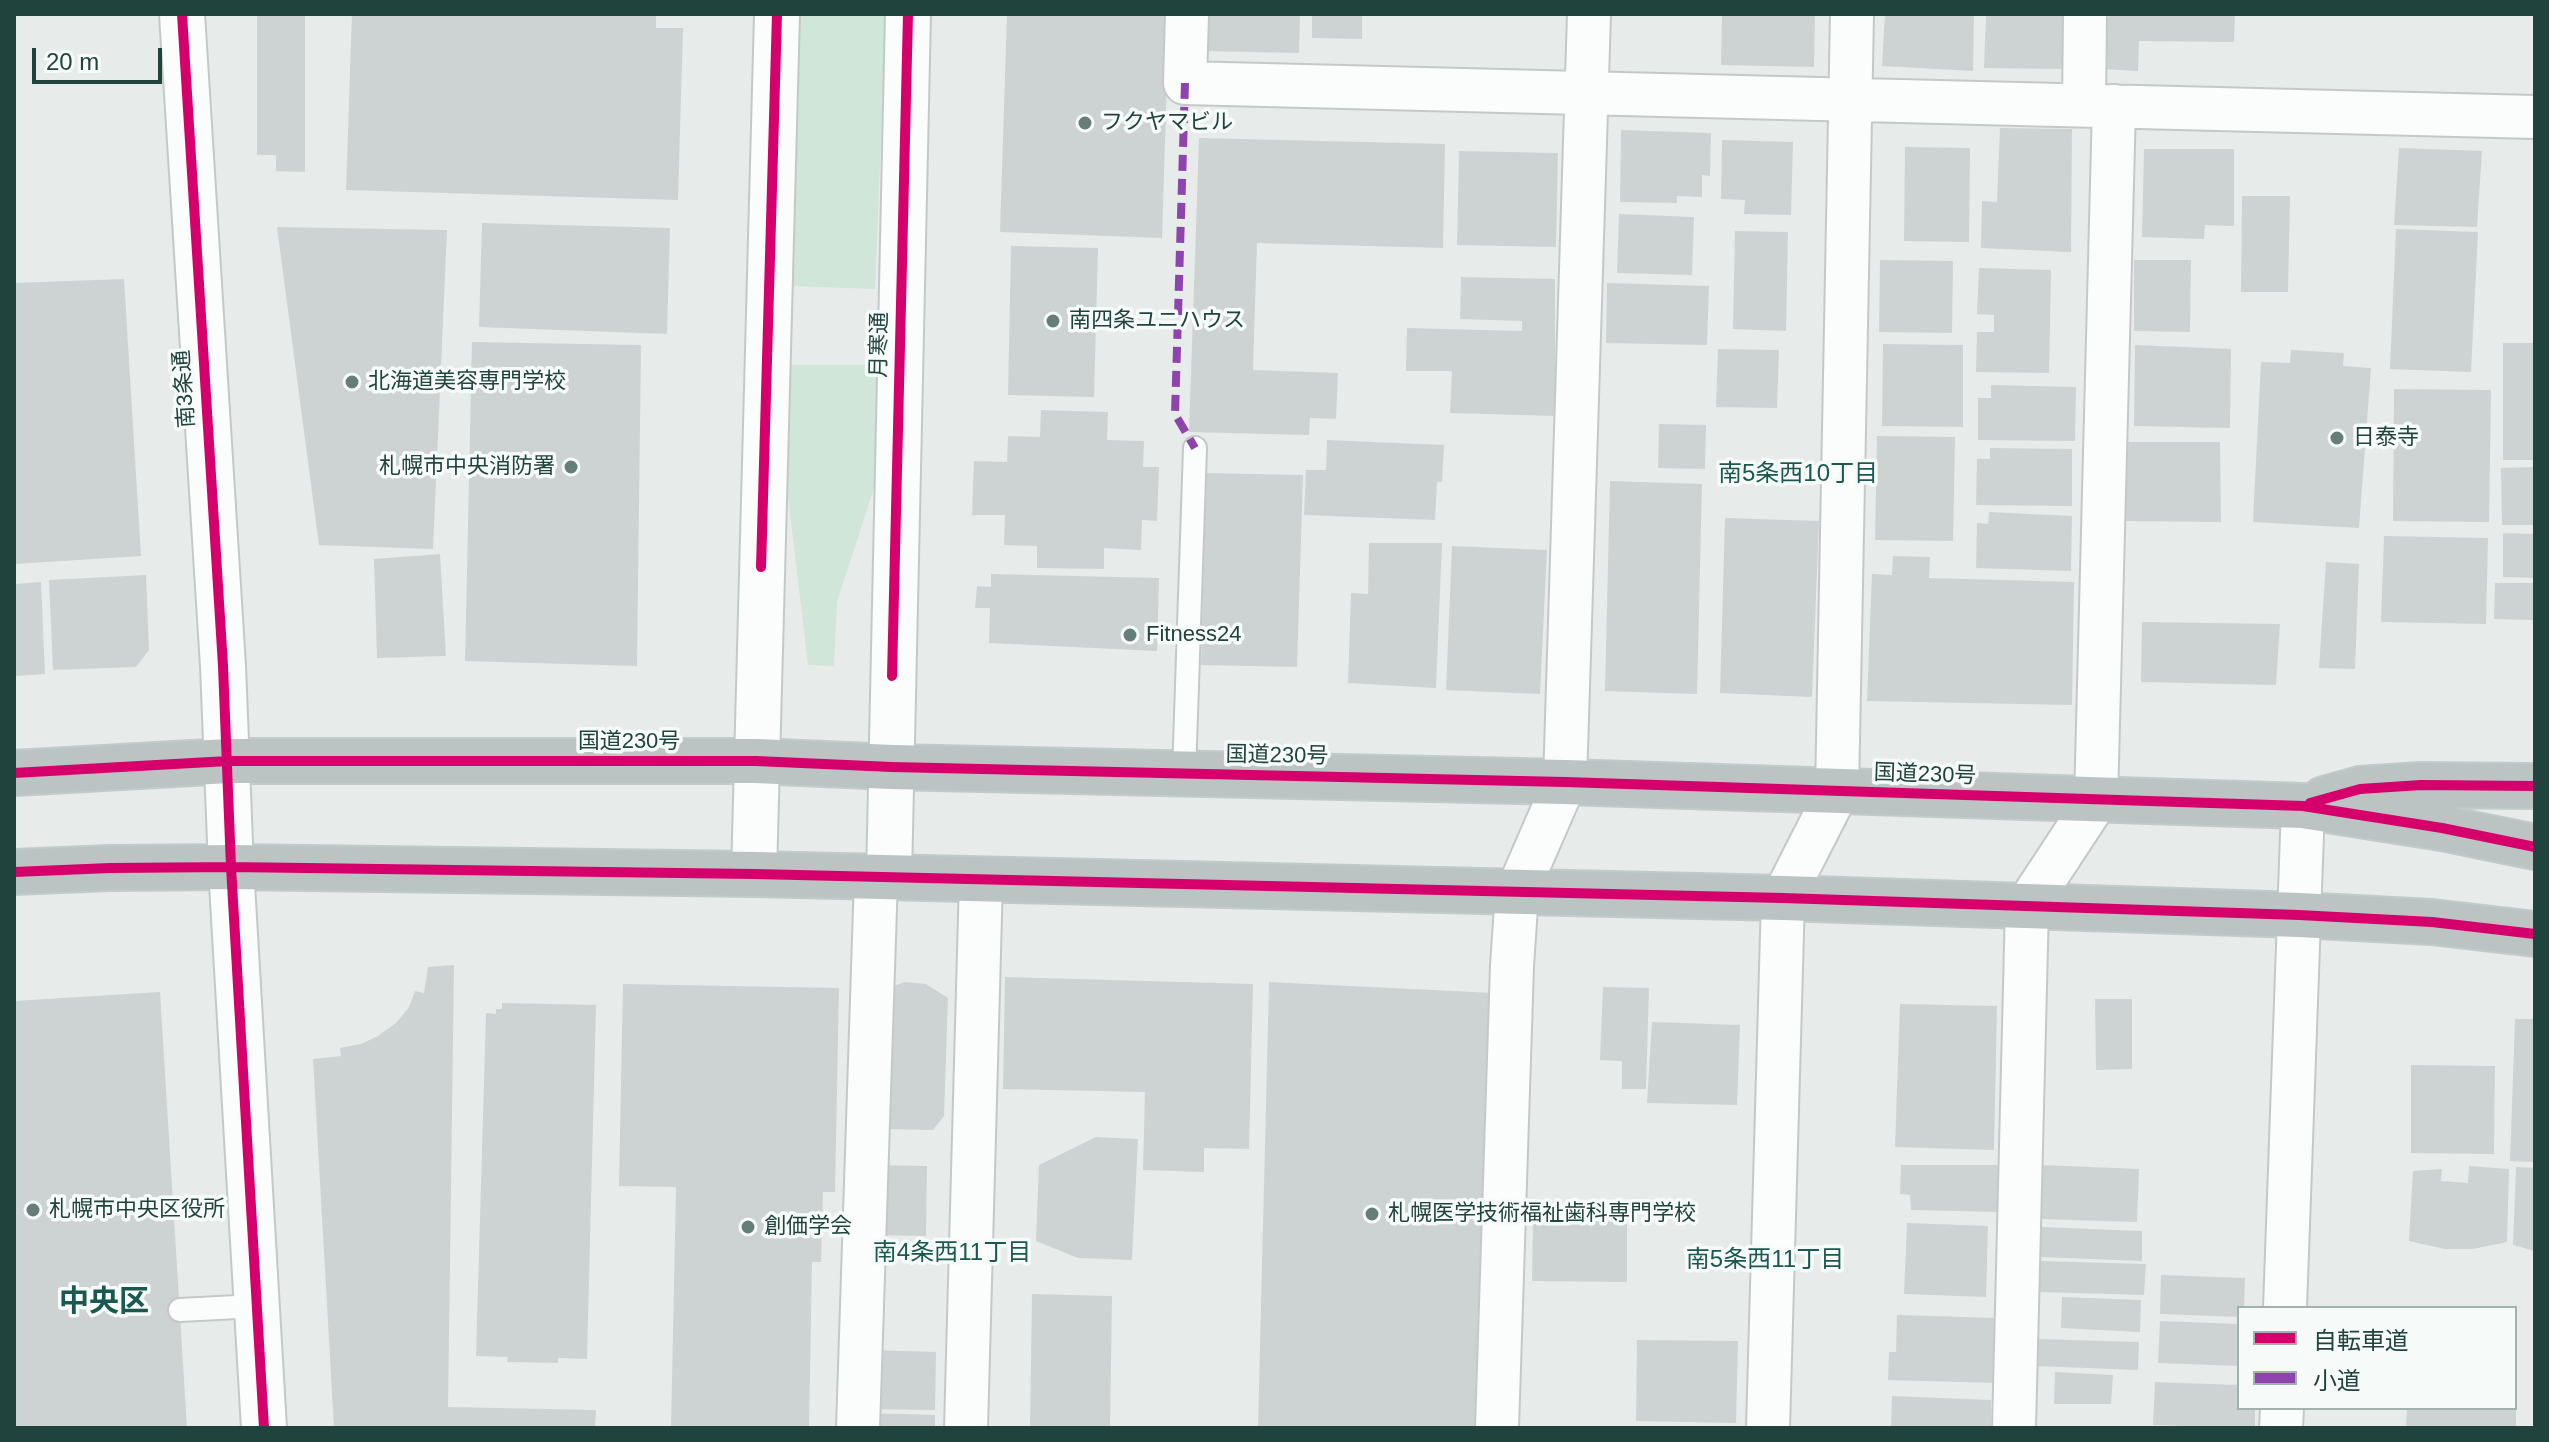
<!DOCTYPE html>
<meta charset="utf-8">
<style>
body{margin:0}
#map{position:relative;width:2549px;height:1442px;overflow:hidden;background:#e7ecea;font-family:Arial,"Noto Sans JP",sans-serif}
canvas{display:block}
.frame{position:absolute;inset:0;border:16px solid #21433e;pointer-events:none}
.legend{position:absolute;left:2237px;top:1306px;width:280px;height:104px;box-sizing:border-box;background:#f6fbf9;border:2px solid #a1b1ae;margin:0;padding:10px 14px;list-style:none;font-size:24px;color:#21433e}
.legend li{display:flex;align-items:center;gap:16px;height:40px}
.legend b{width:40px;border:2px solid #a1b1ae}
.scale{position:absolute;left:32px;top:48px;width:130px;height:36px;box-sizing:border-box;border:4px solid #21433e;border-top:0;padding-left:10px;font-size:24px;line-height:28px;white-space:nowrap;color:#21433e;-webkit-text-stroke:6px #f6fbf9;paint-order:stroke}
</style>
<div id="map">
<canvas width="2549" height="1442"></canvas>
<div class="frame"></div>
<ul class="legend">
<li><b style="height:10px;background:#d6006c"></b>自転車道</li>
<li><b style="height:10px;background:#8e44ad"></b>小道</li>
</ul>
<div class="scale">20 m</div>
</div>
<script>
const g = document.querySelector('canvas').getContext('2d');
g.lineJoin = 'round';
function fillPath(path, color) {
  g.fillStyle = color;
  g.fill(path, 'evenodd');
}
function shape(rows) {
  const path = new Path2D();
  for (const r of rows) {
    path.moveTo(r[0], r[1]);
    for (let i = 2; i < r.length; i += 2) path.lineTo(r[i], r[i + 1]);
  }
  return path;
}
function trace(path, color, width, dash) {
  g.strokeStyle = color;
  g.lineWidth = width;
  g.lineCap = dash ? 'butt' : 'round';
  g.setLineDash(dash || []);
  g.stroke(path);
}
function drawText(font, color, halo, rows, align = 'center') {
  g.font = font + ' Arial,"Noto Sans JP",sans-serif';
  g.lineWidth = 7;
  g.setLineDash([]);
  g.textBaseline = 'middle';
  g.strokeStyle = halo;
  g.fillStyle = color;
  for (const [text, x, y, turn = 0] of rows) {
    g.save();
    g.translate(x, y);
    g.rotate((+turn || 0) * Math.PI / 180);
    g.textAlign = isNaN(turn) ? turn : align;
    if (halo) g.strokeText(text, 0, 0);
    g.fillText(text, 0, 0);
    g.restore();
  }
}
const green = shape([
 [800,14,886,14,875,289,791,286],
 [790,365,879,365,875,485,837,602,834,666,808,665,785,471]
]);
const building = shape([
 [257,14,305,14,305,172,276,171,276,155,257,155],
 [352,14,656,14,656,28,683,28,678,200,346,190],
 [1007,14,1169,14,1162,238,1000,232],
 [1205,14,1300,14,1299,53,1205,51],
 [1312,14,1362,14,1362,39,1312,38],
 [1722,14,1815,15,1814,67,1721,65],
 [1885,14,1974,14,1973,71,1882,66],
 [1986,14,2065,14,2064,69,1984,68],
 [2112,14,2235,14,2234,42,2139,41,2138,71,2101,69,2101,23],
 [2000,128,2072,129,2071,252,1981,248,1982,201,1997,202],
 [1621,130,1711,133,1710,176,1702,175,1702,197,1677,196,1677,203,1620,202],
 [1199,138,1445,144,1443,248,1257,243,1253,370,1338,373,1336,419,1310,418,1309,435,1189,432],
 [1722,140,1793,142,1791,215,1744,214,1745,200,1721,199],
 [1905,147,1970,148,1969,242,1904,241],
 [2399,148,2482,151,2477,227,2394,225],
 [2144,149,2234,149,2234,226,2205,225,2204,239,2142,237],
 [1459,151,1558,153,1556,247,1457,245],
 [2242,196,2290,196,2288,292,2241,292],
 [1619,214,1694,217,1692,275,1617,273],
 [482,223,670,228,667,334,479,327],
 [277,227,447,230,433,549,319,545],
 [2396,229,2478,232,2471,372,2390,369],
 [1735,231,1788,232,1786,331,1733,329],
 [1011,246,1098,248,1094,397,1008,395],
 [1880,260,1953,261,1952,333,1879,332],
 [2134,260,2191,260,2190,332,2134,331],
 [1979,268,2051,270,2049,373,1976,372,1977,332,1994,332,1994,315,1977,314],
 [1461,277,1555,279,1555,416,1450,413,1452,371,1406,371,1407,328,1522,331,1522,321,1460,319],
 [124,279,141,556,14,564,14,283],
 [1607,283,1709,286,1707,345,1606,343],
 [472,342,641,345,637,666,465,661],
 [2503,343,2535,343,2535,460,2503,460],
 [1883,344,1963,345,1963,427,1882,426],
 [2135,345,2231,349,2230,428,2134,426],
 [1718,349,1779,350,1777,408,1716,407],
 [2291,350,2344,353,2343,366,2371,368,2359,528,2253,522,2261,362,2290,363],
 [1991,385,2076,387,2075,441,1978,440,1978,398,1991,398],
 [2394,389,2491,390,2489,522,2393,521],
 [1041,410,1108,412,1107,440,1144,441,1143,467,1159,467,1157,521,1142,520,1141,550,1104,548,1104,569,1037,568,1037,546,1004,545,1005,515,972,515,974,461,1007,462,1008,436,1040,437],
 [1659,424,1706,425,1705,469,1658,468],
 [1877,436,1955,437,1953,541,1875,540],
 [1327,440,1444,445,1442,482,1437,482,1435,520,1304,515,1306,470,1326,470],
 [2125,442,2220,442,2221,522,2123,521],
 [1990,448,2072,449,2072,506,1976,505,1977,459,1990,459],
 [2535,467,2535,525,2502,525,2501,468],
 [1206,473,1303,475,1297,667,1201,665],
 [1610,481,1702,484,1697,694,1605,691],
 [1989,512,2072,516,2071,571,1976,568,1977,523,1988,524],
 [1725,518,1819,521,1812,697,1720,693],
 [2503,533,2535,534,2535,578,2503,577],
 [2384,536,2488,538,2486,624,2381,622],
 [1369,543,1442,543,1436,688,1348,683,1351,593,1368,594],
 [1452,546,1547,550,1540,694,1446,690],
 [440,554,446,656,377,658,374,559],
 [1893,556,1930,557,1929,578,2074,582,2072,705,1867,701,1872,574,1892,575],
 [2326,562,2359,564,2355,669,2319,668],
 [991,574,1159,578,1157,651,989,643,990,608,975,608,977,586,991,587],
 [146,575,149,650,136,667,53,670,49,580],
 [41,582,45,674,14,676,14,584],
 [2495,583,2535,583,2535,620,2494,619],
 [2142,622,2280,624,2276,685,2141,682],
 [454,965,448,1407,596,1410,595,1428,334,1428,313,1059,341,1056,340,1048,361,1044,378,1036,397,1022,409,1007,415,991,424,993,428,967],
 [1005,977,1253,984,1249,1149,1204,1148,1204,1172,1143,1170,1145,1092,1003,1089],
 [905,982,926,984,948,998,944,1116,933,1130,881,1129,884,989],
 [1269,982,1493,993,1476,1428,1258,1428],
 [623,984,839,988,835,1192,823,1192,821,1262,812,1262,809,1428,671,1428,676,1187,619,1186],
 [1603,987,1649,988,1646,1089,1622,1089,1622,1061,1600,1060],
 [160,992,187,1428,14,1428,14,1001],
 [2095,999,2132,999,2132,1069,2096,1070],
 [502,1003,596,1005,587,1359,558,1358,558,1363,507,1362,508,1357,476,1356,486,1013,496,1014,496,1009,502,1009],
 [1900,1004,1997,1006,1994,1150,1895,1147],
 [2515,1019,2535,1019,2535,1162,2510,1161],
 [1652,1022,1740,1025,1737,1105,1647,1103],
 [2411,1065,2495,1066,2494,1154,2411,1153],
 [1096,1137,1138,1139,1132,1260,1078,1258,1036,1241,1039,1165],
 [875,1165,927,1166,926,1236,874,1235],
 [1901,1165,1998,1165,1997,1212,1911,1210,1910,1195,1900,1194],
 [2041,1165,2139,1169,2137,1222,2040,1219],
 [2469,1166,2509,1169,2507,1242,2473,1249,2445,1249,2409,1241,2413,1171,2442,1169,2441,1181,2468,1183],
 [2516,1167,2535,1168,2535,1251,2513,1245],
 [1533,1220,1627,1222,1627,1282,1532,1281],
 [1907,1223,1988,1226,1986,1297,1904,1294],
 [2040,1227,2142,1231,2142,1261,2040,1257],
 [2041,1261,2146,1264,2144,1295,2039,1292],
 [2161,1275,2245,1278,2244,1308,2239,1308,2239,1317,2160,1314],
 [1032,1294,1112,1296,1110,1428,1030,1428],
 [2062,1297,2141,1300,2140,1332,2061,1328],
 [1897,1315,1997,1318,1996,1383,1888,1380,1889,1352,1896,1352],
 [2160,1321,2239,1324,2239,1366,2158,1363],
 [2037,1339,2139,1342,2138,1370,2036,1366],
 [1637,1340,1738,1341,1736,1423,1636,1421],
 [870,1350,936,1352,935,1410,868,1409],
 [2055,1372,2113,1375,2111,1404,2054,1404],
 [2155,1382,2239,1385,2239,1408,2255,1408,2255,1428,2153,1425],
 [1892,1396,1991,1400,1991,1428,1891,1428],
 [2407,1408,2516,1408,2516,1428,2406,1428],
 [867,1413,935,1415,935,1428,867,1428]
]);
const lane = shape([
 [1184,774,1195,448],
 [180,1310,256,1306]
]);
const street = shape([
 [1187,14,1185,83,2535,117],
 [2084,105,2085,14],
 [2285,1308,2303,806],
 [858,1428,876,877],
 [966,1428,981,879],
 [1497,1428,1512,966,1517,892,1565,782,1589,14],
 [1768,1428,1783,898,1837,792,1852,14],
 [2014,1428,2027,906,2096,801,2114,106],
 [2281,1428,2282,1408]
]);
const secondary = shape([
 [182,14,223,666,231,867,264,1428],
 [754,874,777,14],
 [889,877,908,14]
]);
const highway = shape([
 [14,773,228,761,756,761,892,767,1565,782,2303,806,2442,828,2535,847],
 [2324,799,2360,789,2421,785,2535,786],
 [14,872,110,868,231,867,754,874,1783,898,2299,915,2432,922,2535,934]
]);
const quiet = shape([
 [1185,83,1175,414,1195,448]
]);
const cycleway = shape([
 [182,14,223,666,231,867,264,1428],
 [761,567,777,14],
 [892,676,908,14],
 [14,773,228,761,756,761,892,767,1565,782,2303,806,2442,828,2535,847],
 [2310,803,2360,789,2421,785,2535,786],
 [14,872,110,868,231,867,754,874,1783,898,2299,915,2432,922,2535,934]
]);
const markers = [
 [1085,123,8,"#667e7a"],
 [1053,321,8,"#667e7a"],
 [352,382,8,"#667e7a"],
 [2337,438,8,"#667e7a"],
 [571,467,8,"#667e7a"],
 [1130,635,8,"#667e7a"],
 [33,1210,8,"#667e7a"],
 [1372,1214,8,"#667e7a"],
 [748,1227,8,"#667e7a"]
];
const poiNames = [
 ["フクヤマビル",1101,123],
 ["南四条ユニハウス",1069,321],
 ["北海道美容専門学校",368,382],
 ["日泰寺",2353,438],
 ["札幌市中央消防署",555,467,"right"],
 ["Fitness24",1146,635],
 ["札幌市中央区役所",49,1210],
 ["札幌医学技術福祉歯科専門学校",1388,1214],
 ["創価学会",764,1227]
];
const streetNames = [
 ["月寒通",880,345,-89],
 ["南3条通",185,389,-94],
 ["国道230号",629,742],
 ["国道230号",1277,756,1],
 ["国道230号",1925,775,2]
];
const neighbourhoodNames = [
 ["南5条西10丁目",1798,474],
 ["南4条西11丁目",952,1253],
 ["南5条西11丁目",1765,1260]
];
const districtNames = [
 ["中央区",104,1303]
];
fillPath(green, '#cfe6d8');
fillPath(building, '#cdd3d2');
trace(lane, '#c4c9c8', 26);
trace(street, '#c4c9c8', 46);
trace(secondary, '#c2cac8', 48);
trace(highway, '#c1cbca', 48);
trace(lane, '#fbfcfc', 22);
trace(street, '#fbfcfc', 42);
trace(secondary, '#fbfcfc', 44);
trace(highway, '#bbc4c3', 44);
trace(quiet, '#8e44ad', 8, [16, 8]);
trace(cycleway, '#d6006c', 10);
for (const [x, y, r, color] of markers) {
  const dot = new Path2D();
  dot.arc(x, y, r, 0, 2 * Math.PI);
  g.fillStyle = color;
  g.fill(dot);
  trace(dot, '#f6fbf9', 3);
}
drawText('22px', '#21433e', '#f6fbf9', poiNames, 'left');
drawText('22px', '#21433e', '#f6fbf9', streetNames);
drawText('24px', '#1a5850', '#f6fbf9', neighbourhoodNames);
drawText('bold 30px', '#1a5850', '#f6fbf9', districtNames);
</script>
